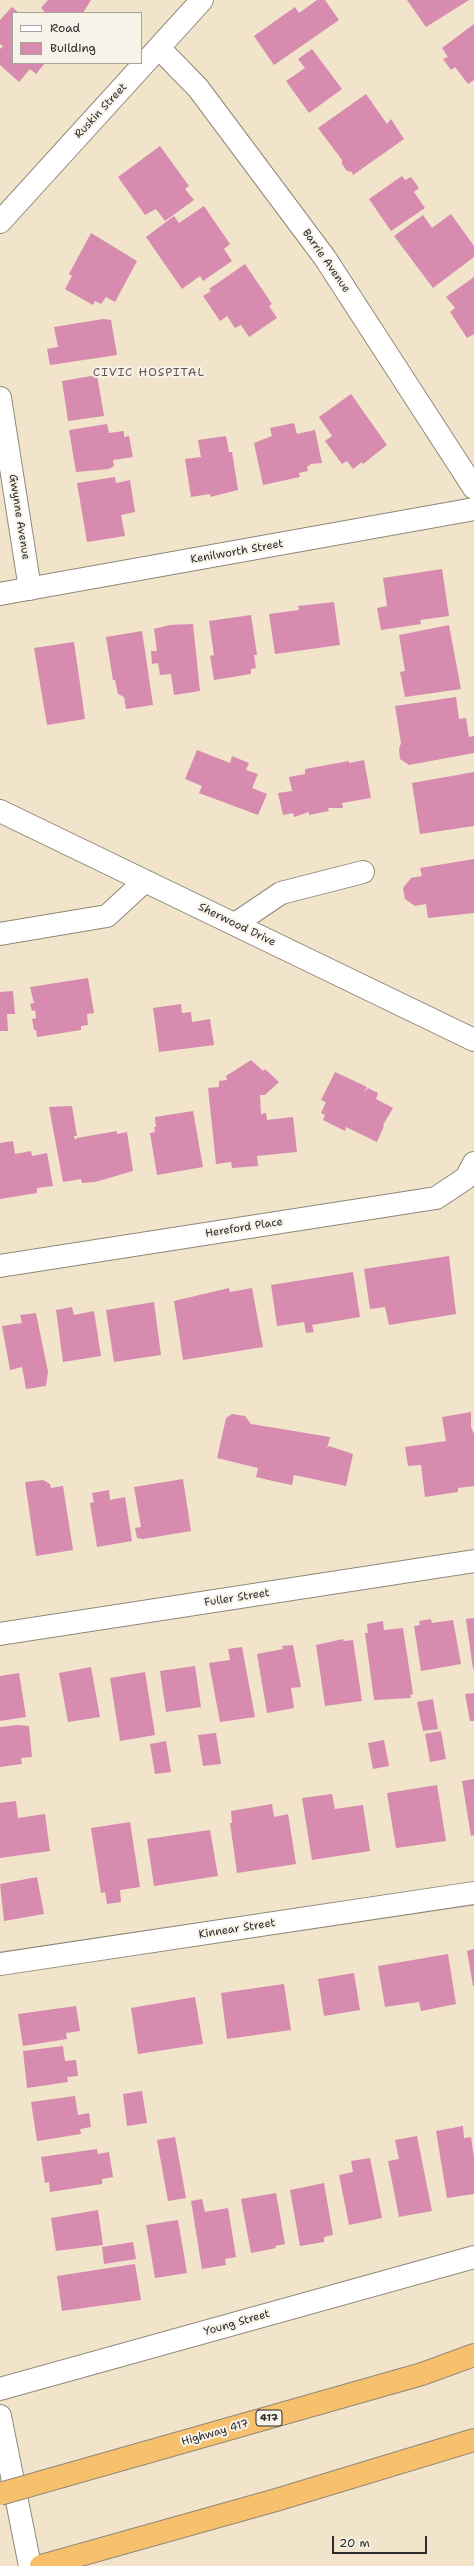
<!DOCTYPE html>
<style>
body{margin:0}
#map{position:relative;width:474px;height:2566px;overflow:hidden;background:#f1e4ca;font-family:"Shantell Sans",sans-serif}
canvas{display:block}
.legend{position:absolute;left:12px;top:12px;width:130px;height:52px;box-sizing:border-box;background:#f7f3e8;border:1px solid #a5a39c;margin:0;padding:5px 7px;list-style:none;font-size:12px;color:#2b2b2b}
.legend li{display:flex;align-items:center;gap:8px;height:20px}
.legend b{width:20px;border:1px solid #a5a39c}
.scale{position:absolute;left:332px;top:2536px;width:95px;height:18px;box-sizing:border-box;border:2px solid #2b2b2b;border-top:0;padding-left:5px;font-size:12px;line-height:14px;white-space:nowrap;color:#2b2b2b;-webkit-text-stroke:3px #f7f3e8;paint-order:stroke}
</style>
<div id="map">
<canvas width="474" height="2566"></canvas>
<ul class="legend">
<li><b style="height:5px;background:#fff"></b>Road</li>
<li><b style="height:11px;background:#d68baf"></b>Building</li>
</ul>
<div class="scale">20 m</div>
</div>
<script>
const g = document.querySelector('canvas').getContext('2d');
g.lineJoin = 'round';
function fillPath(path, color) {
  g.fillStyle = color;
  g.fill(path, 'evenodd');
}
function shape(rows) {
  const path = new Path2D();
  for (const r of rows) {
    path.moveTo(r[0], r[1]);
    for (let i = 2; i < r.length; i += 2) path.lineTo(r[i], r[i + 1]);
  }
  return path;
}
function trace(path, color, width, dash) {
  g.strokeStyle = color;
  g.lineWidth = width;
  g.lineCap = dash ? 'butt' : 'round';
  g.setLineDash(dash || []);
  g.stroke(path);
}
function drawText(font, color, halo, rows, align = 'center') {
  g.font = font + ' "Shantell Sans",sans-serif';
  g.lineWidth = 4;
  g.setLineDash([]);
  g.textBaseline = 'middle';
  g.strokeStyle = halo;
  g.fillStyle = color;
  for (const [text, x, y, turn = 0] of rows) {
    g.save();
    g.translate(x, y);
    g.rotate((+turn || 0) * Math.PI / 180);
    g.textAlign = isNaN(turn) ? turn : align;
    if (halo) g.strokeText(text, 0, 0);
    g.fillText(text, 0, 0);
    g.restore();
  }
}
const building = shape([
 [48,0,91,0,83,13,46,13,41,8],
 [317,0,325,0,339,20,274,65,254,36,295,7,299,13],
 [407,0,469,0,426,27],
 [12,7,19,13,13,13,13,63,45,63,36,74,30,69,19,82,0,65,0,49,3,46,0,44,0,20],
 [474,24,474,80,468,84,455,67,451,70,443,59,448,57,442,48],
 [312,49,342,89,309,113,286,81,305,68,298,59],
 [366,94,387,124,391,119,404,139,353,175,352,172,347,171,342,164,342,160,318,128],
 [160,146,189,186,185,189,194,200,165,221,156,209,145,215,118,177],
 [402,176,405,180,411,177,419,188,414,192,425,208,391,231,369,199],
 [204,206,230,244,224,249,232,261,203,281,200,276,182,289,146,237,174,216,179,223],
 [451,214,474,246,474,257,433,288,394,236,423,215,432,228],
 [91,233,137,261,115,302,106,297,101,304,95,301,93,305,65,289,72,276,69,274],
 [245,264,272,304,269,306,277,318,249,337,241,325,235,328,227,316,220,321,203,296,211,291,209,289],
 [474,277,474,334,467,338,450,312,455,308,446,297],
 [103,319,111,320,117,355,50,365,47,349,58,347,54,327],
 [97,375,104,416,68,421,62,381],
 [351,394,387,445,363,464,362,462,353,469,347,461,342,464,325,441,332,436,319,417],
 [294,423,297,434,315,430,322,463,311,464,307,467,308,471,299,473,300,477,263,485,254,443,272,436,270,428],
 [107,424,109,433,124,431,124,437,129,436,133,457,113,460,114,466,109,469,76,472,69,430],
 [226,436,229,452,232,452,238,490,210,497,210,494,191,497,185,459,201,457,198,440],
 [115,477,116,483,130,480,135,512,121,515,125,536,87,542,77,483],
 [442,569,449,616,420,620,421,624,381,630,377,608,387,606,383,578],
 [334,602,340,645,275,654,269,614,299,610,298,606],
 [251,615,257,655,254,655,256,668,251,669,251,674,214,680,210,656,214,655,209,621],
 [193,624,200,691,174,695,171,674,160,675,158,663,152,664,151,651,157,651,154,629,169,625],
 [449,625,461,689,405,697,400,672,405,671,399,635],
 [142,631,153,705,126,709,124,697,118,694,115,680,113,680,106,637],
 [74,642,85,719,47,725,34,648],
 [456,697,459,719,466,718,469,737,474,736,474,753,409,765,400,759,399,749,401,743,395,706],
 [197,750,230,763,232,756,249,763,246,770,258,774,252,788,267,794,258,815,199,793,202,786,185,779],
 [364,760,371,798,342,803,343,808,328,808,329,811,309,815,309,812,294,817,293,813,283,815,278,793,292,791,289,777,305,774,305,769,349,761,349,763],
 [474,772,474,826,420,834,412,783],
 [474,859,474,913,428,918,426,904,415,906,405,899,403,888,411,878,422,876,420,868],
 [88,978,94,1013,87,1014,88,1025,81,1026,81,1030,37,1037,36,1030,34,1030,32,1019,36,1018,35,1010,32,1011,30,1004,34,1003,30,987],
 [13,991,15,1014,7,1014,8,1031,0,1031,0,992],
 [181,1004,182,1013,191,1012,192,1022,210,1019,214,1045,159,1052,153,1008],
 [251,1060,263,1071,265,1069,279,1082,265,1095,260,1095,261,1114,266,1113,267,1120,293,1117,297,1152,257,1156,258,1166,232,1168,231,1162,216,1164,208,1088,219,1087,219,1081,227,1080,226,1076],
 [335,1072,367,1087,364,1093,368,1088,378,1093,376,1099,393,1108,383,1125,384,1126,377,1142,346,1127,345,1131,323,1120,325,1115,321,1113,326,1102,321,1100],
 [72,1106,77,1136,74,1136,75,1140,77,1138,117,1131,117,1134,127,1132,133,1171,95,1182,82,1183,81,1179,63,1182,49,1107],
 [193,1111,203,1167,157,1175,150,1133,155,1132,154,1127,156,1127,155,1117],
 [13,1141,15,1154,31,1151,32,1156,47,1153,53,1186,37,1188,37,1193,0,1199,0,1143],
 [449,1256,456,1314,389,1325,385,1307,370,1309,364,1269],
 [353,1272,360,1317,312,1325,314,1332,306,1333,304,1322,277,1326,271,1285],
 [229,1288,230,1292,252,1288,263,1347,183,1360,174,1301],
 [154,1302,161,1355,114,1362,106,1310],
 [72,1307,74,1315,94,1311,101,1356,63,1362,56,1310],
 [36,1313,48,1372,46,1386,26,1389,22,1367,10,1370,2,1326,22,1323,20,1315],
 [471,1412,471,1427,474,1434,474,1486,458,1488,458,1492,425,1497,421,1465,408,1466,405,1447,446,1441,442,1417],
 [232,1414,245,1416,251,1424,330,1437,327,1449,329,1446,353,1454,346,1486,294,1475,292,1485,277,1482,256,1477,258,1468,217,1458,226,1418],
 [183,1479,191,1531,143,1539,137,1538,135,1528,141,1527,134,1487],
 [43,1480,50,1484,51,1488,63,1486,73,1550,36,1556,25,1482],
 [109,1490,110,1500,125,1497,132,1541,97,1547,90,1503,94,1502,92,1493],
 [474,1618,474,1669,473,1669,466,1619],
 [431,1619,432,1623,453,1620,461,1664,421,1671,414,1626,420,1625,419,1621],
 [383,1621,384,1630,403,1628,413,1694,410,1695,411,1698,374,1700,365,1633,368,1633,367,1624],
 [343,1639,344,1641,353,1640,362,1701,325,1706,316,1645],
 [293,1645,301,1687,291,1688,294,1708,267,1713,257,1654,283,1649,282,1646],
 [242,1647,255,1717,220,1722,209,1663,230,1660,228,1649],
 [195,1666,201,1707,166,1712,160,1671],
 [91,1667,100,1717,68,1722,59,1673],
 [145,1672,155,1735,120,1741,110,1678],
 [19,1673,26,1717,0,1721,0,1676],
 [474,1693,474,1721,470,1721,465,1694],
 [433,1699,438,1729,423,1731,417,1702],
 [18,1725,29,1726,32,1757,21,1758,22,1764,0,1767,0,1727],
 [441,1731,446,1759,430,1762,425,1734],
 [216,1733,221,1764,203,1766,198,1735],
 [384,1740,389,1766,373,1769,368,1743],
 [166,1741,171,1772,155,1774,150,1744],
 [474,1779,474,1835,471,1836,462,1781],
 [437,1785,446,1841,396,1848,387,1793],
 [332,1794,335,1809,363,1805,370,1851,312,1860,302,1798],
 [16,1801,18,1818,45,1814,50,1851,0,1858,0,1803],
 [272,1804,274,1817,288,1814,296,1864,237,1873,230,1823,232,1823,231,1811],
 [130,1822,140,1887,120,1890,121,1902,107,1904,105,1892,101,1893,91,1828],
 [210,1830,218,1876,154,1886,147,1839],
 [37,1877,44,1914,4,1921,0,1884],
 [474,1949,474,1986,473,1986,467,1951],
 [448,1954,456,2004,421,2011,419,2002,385,2007,378,1966],
 [354,1973,360,2010,324,2016,318,1979],
 [284,1984,291,2030,227,2039,221,1993],
 [195,1997,203,2044,138,2054,131,2008],
 [76,2006,80,2031,66,2033,67,2039,23,2046,18,2014],
 [63,2046,65,2061,76,2060,78,2076,67,2077,68,2082,27,2088,23,2051],
 [142,2091,147,2123,127,2126,123,2094],
 [75,2096,78,2115,89,2113,91,2127,80,2129,81,2134,37,2141,31,2102],
 [463,2126,464,2138,471,2137,474,2158,474,2194,447,2198,436,2131],
 [417,2136,432,2211,399,2217,388,2161,399,2159,395,2140],
 [175,2137,186,2198,168,2201,157,2140],
 [97,2149,98,2154,109,2152,113,2177,102,2179,102,2184,50,2192,49,2182,45,2183,41,2157],
 [370,2158,382,2218,349,2225,339,2175,353,2172,351,2161],
 [324,2183,333,2235,324,2237,324,2242,300,2246,290,2190],
 [276,2193,285,2244,275,2246,276,2248,251,2253,241,2199],
 [202,2199,205,2212,228,2208,236,2257,225,2259,226,2265,202,2269,191,2201],
 [98,2210,103,2245,56,2251,51,2218],
 [178,2220,187,2273,155,2278,146,2225],
 [133,2242,136,2259,104,2264,102,2247],
 [135,2264,141,2300,62,2311,57,2276]
]);
const minor = shape([
 [159,48,198,88,325,258,474,488],
 [0,222,202,0],
 [0,398,30,589],
 [0,594,474,509],
 [0,811,474,1040],
 [235,924,281,893,363,872],
 [0,934,107,916,145,881],
 [0,1266,436,1198,466,1178,474,1163],
 [0,1634,474,1561],
 [0,1964,474,1893],
 [0,2389,474,2257],
 [0,2416,30,2566]
]);
const highway = shape([
 [63,2476,422,2374,474,2355],
 [41,2566,276,2500,474,2440]
]);
const highwayBridge = shape([
 [0,2494,63,2476]
]);
const shields = [
 [269,2418,26]
];
const shieldNames = [
 ["417",269,2418]
];
const streetNames = [
 ["Ruskin Street",101,111,-47],
 ["Barrie Avenue",326,261,55],
 ["Gwynne Avenue",19,517,81],
 ["Kenilworth Street",237,552,-10],
 ["Sherwood Drive",237,925,26],
 ["Hereford Place",244,1228,-9],
 ["Fuller Street",237,1598,-9],
 ["Kinnear Street",237,1929,-9],
 ["Young Street",237,2323,-16],
 ["Highway 417",215,2433,-16]
];
const neighbourhoodNames = [
 ["CIVIC HOSPITAL",149,373]
];
fillPath(building, '#d68baf');
trace(minor, '#8e887a', 24);
trace(highway, '#8e887a', 24);
trace(minor, '#fff', 22);
trace(highway, '#f7c06c', 22);
trace(highwayBridge, '#8e887a', 24, []);
trace(highwayBridge, '#f7c06c', 22);
for (const [x, y, w] of shields) {
  const box = new Path2D();
  box.roundRect(x - w / 2, y - 8, w, 16, 3);
  g.fillStyle = '#f7f3e8';
  g.fill(box);
  trace(box, '#2b2b2b', 1);
}
drawText('bold 10px', '#2b2b2b', null, shieldNames);
drawText('11px', '#2b2b2b', '#f7f3e8', streetNames);
g.letterSpacing = '1px';
drawText('12px', '#674d59', '#f7f3e8', neighbourhoodNames);
g.letterSpacing = '0px';
</script>
